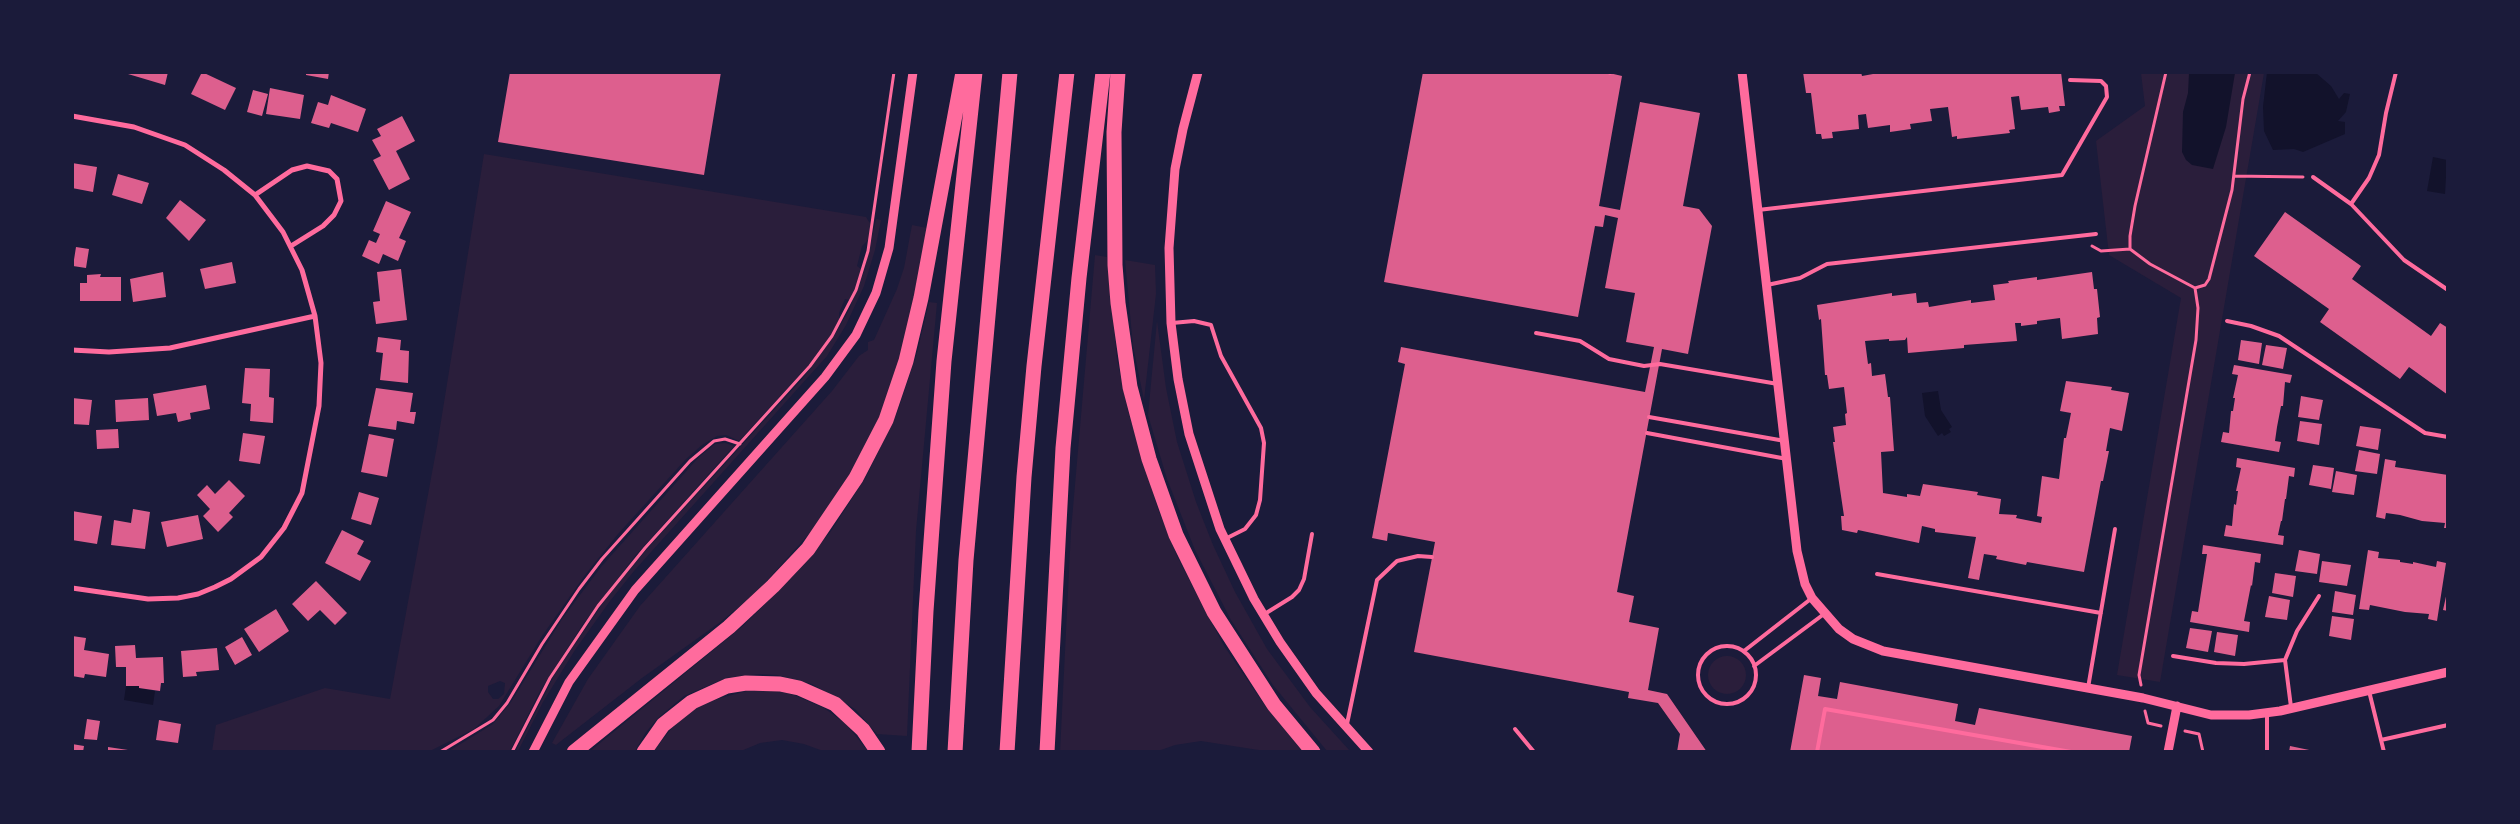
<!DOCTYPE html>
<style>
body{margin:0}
#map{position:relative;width:2520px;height:824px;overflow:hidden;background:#1b1b3a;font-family:"Titillium Web",sans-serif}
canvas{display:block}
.frame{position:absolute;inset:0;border:74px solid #1b1b3a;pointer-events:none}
</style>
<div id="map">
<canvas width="2520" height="824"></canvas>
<div class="frame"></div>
</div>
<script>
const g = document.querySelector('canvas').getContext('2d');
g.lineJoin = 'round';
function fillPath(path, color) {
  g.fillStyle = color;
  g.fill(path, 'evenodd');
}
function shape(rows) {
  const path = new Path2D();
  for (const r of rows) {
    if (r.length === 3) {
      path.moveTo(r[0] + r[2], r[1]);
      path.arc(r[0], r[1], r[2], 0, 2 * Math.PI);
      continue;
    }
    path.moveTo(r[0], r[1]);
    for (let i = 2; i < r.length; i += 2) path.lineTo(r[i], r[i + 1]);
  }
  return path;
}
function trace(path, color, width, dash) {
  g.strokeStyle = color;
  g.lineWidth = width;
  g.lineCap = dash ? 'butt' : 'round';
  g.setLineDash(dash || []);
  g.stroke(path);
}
const green = shape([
 [2141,73,2264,73,2160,682,2117,675,2181,298,2109,255,2096,141,2145,106],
 [484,154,866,217,871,225,869,239,862,246,857,266,861,269,853,293,850,300,845,299,839,313,839,321,831,335,807,367,739,441,726,435,717,436,702,445,686,459,618,534,585,575,542,636,499,706,474,729,430,751,212,752,216,725,325,688,390,699,437,446],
 [500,681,505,683,504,694,498,699,493,699,488,692,488,686],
 [876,219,881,220,875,250,864,286,846,325,827,356,634,571,610,601,575,650,543,702,518,751,515,752,556,672,607,597,647,549,803,378,834,336,849,310,864,272],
 [912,225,927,228,906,340,881,415,861,456,817,525,755,594,719,623,642,678,561,741,556,745,552,743,588,679,640,606,832,391,859,356,868,350,868,342,874,340,897,289,904,268],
 [1095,255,1107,257,1117,359,1128,411,1158,509,1177,556,1224,646,1266,707,1302,751,1265,751,1201,741,1175,745,1158,751,1060,752,1071,531],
 [1125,260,1155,265,1156,294,1144,400,1133,346],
 [929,302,937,303,916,531,907,736,877,734,855,709,812,684,777,675,759,674,726,678,684,696,658,718,646,732,635,751,589,752,744,625,795,574,831,531,866,477,897,413,917,353],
 [1157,321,1166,388,1177,442,1196,502,1213,545,1235,592,1267,649,1310,707,1350,751,1327,751,1273,685,1231,620,1195,550,1167,479,1148,415],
 [725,443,734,446,635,556,583,624,540,691,510,751,449,751,493,724,511,702,562,619,601,567,699,457,715,444],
 [1727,675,19],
 [747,691,779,691,794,695,824,708,846,724,868,751,823,751,804,744,782,740,760,743,741,751,653,752,671,729,690,711,717,699]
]);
const water = shape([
 [2267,72,2316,73,2331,86,2339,99,2344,93,2350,94,2346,112,2338,121,2345,122,2345,134,2303,152,2294,149,2273,150,2264,131,2263,107],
 [2189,73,2235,73,2226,127,2213,169,2192,165,2186,160,2182,152,2183,112,2188,93],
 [2433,157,2447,160,2445,194,2427,191],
 [1938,391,1941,410,1952,427,1949,429,1951,432,1944,436,1942,433,1938,436,1925,416,1922,393],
 [126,686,139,686,139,688,155,691,153,705,124,700]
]);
const building = shape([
 [129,72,168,72,165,85,128,74],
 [202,72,236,88,225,110,191,94],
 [306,72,329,72,328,79,306,75],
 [510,72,721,72,704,175,498,142],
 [1423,72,1605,72,1622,76,1599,206,1620,210,1640,102,1700,113,1683,206,1699,209,1712,226,1688,354,1662,349,1617,592,1634,596,1629,622,1659,628,1648,690,1667,694,1707,752,1677,752,1680,734,1658,703,1628,698,1629,692,1414,652,1435,542,1388,533,1387,541,1372,538,1405,364,1398,362,1401,347,1645,392,1654,347,1626,342,1635,293,1605,288,1618,218,1605,215,1603,227,1595,226,1578,317,1384,282],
 [1803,72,1861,72,1862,76,1884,72,2061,72,2065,106,2059,106,2060,111,2049,113,2048,107,2021,110,2019,96,2011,97,2015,129,2009,130,2010,133,1957,139,1957,136,1952,137,1948,107,1930,109,1932,121,1910,124,1911,129,1890,132,1890,125,1868,128,1866,114,1858,115,1859,129,1832,132,1833,138,1822,139,1821,134,1816,134,1811,93,1806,93],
 [270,88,304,95,300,119,266,114],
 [253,90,268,94,262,116,247,112],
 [331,95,366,109,358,132,331,123,329,128,311,123,318,102,328,105],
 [402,116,415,141,396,151,410,179,389,190,373,160,381,156,372,140,381,136,377,129],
 [72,163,97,167,93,192,72,188],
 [118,174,149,183,142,204,112,195],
 [180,200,206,220,189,241,166,218],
 [386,201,411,212,399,238,406,241,398,261,383,254,379,264,362,256,369,240,376,243,380,234,373,231],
 [2285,212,2361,266,2352,279,2431,336,2440,323,2448,328,2448,395,2409,367,2400,379,2320,322,2329,309,2254,256],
 [76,247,89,249,86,268,73,266],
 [232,262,236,283,205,289,200,269],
 [401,269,407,320,376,324,373,302,380,301,377,272],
 [163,272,166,297,133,302,130,279],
 [2092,272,2094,289,2097,289,2100,317,2097,318,2098,334,2062,339,2060,318,2037,321,2037,324,2021,326,2021,323,2015,323,2017,341,1964,345,1964,348,1908,353,1907,337,1905,340,1889,341,1889,339,1865,341,1868,364,1871,363,1872,376,1885,374,1888,397,1890,397,1894,451,1881,452,1883,493,1907,497,1907,494,1920,496,1923,484,1978,492,1977,495,2001,499,1999,514,2017,515,2016,518,2041,523,2042,517,2037,516,2042,476,2059,479,2064,438,2066,438,2071,413,2060,411,2066,381,2112,387,2111,390,2129,393,2122,431,2110,428,2106,451,2109,451,2103,481,2101,481,2084,572,2027,562,2026,565,1996,559,1997,556,1984,554,1979,580,1968,578,1976,537,1935,532,1935,529,1922,526,1919,543,1858,530,1857,533,1842,530,1841,516,1844,516,1833,442,1835,442,1833,427,1846,425,1845,414,1847,413,1844,387,1829,389,1827,375,1825,375,1821,319,1819,320,1817,305,1892,293,1892,296,1916,293,1917,303,1928,302,1929,307,1971,300,1971,303,1995,300,1993,285,2009,283,2008,281,2037,277,2037,280],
 [101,274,100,277,121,277,121,301,80,301,80,283,87,283,87,275],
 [378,337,401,340,400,350,409,351,408,383,380,380,383,353,376,352],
 [2241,340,2262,343,2259,364,2238,360],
 [2266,345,2287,348,2283,369,2262,365],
 [2234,365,2292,375,2290,383,2285,382,2283,406,2281,406,2277,427,2275,441,2281,442,2279,452,2221,442,2223,432,2229,433,2231,411,2233,411,2235,398,2233,398,2238,375,2232,374],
 [245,368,270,369,269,397,274,398,273,423,250,421,251,404,242,403],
 [206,385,210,409,190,413,191,419,178,422,176,413,157,416,153,394],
 [376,388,413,393,410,412,416,412,414,424,397,421,396,430,368,426],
 [2301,396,2323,400,2319,420,2298,417],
 [72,398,92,400,89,425,72,424],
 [148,398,149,420,116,422,115,400],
 [2300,421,2322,424,2319,445,2297,441],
 [2360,426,2381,429,2378,450,2356,446],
 [118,429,119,448,97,449,96,430],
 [243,433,265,436,260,464,239,461],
 [369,434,394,439,387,477,361,472],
 [2359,450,2380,454,2377,474,2355,471],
 [2237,458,2295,468,2294,477,2289,476,2286,499,2285,499,2282,521,2281,521,2278,535,2284,536,2283,545,2224,536,2226,525,2232,526,2234,504,2236,505,2238,491,2236,491,2241,468,2236,467],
 [2385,459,2396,461,2395,467,2448,475,2448,528,2444,528,2445,523,2422,521,2400,515,2386,513,2385,519,2376,517],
 [2313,465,2334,468,2331,489,2309,485],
 [2336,471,2357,475,2354,495,2332,492],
 [229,480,245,496,229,513,233,517,218,532,203,516,210,509,197,495,207,485,215,494],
 [359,492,379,498,371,525,351,519],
 [133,509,150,512,145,549,111,545,114,520,131,523],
 [72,511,102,516,97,544,72,540],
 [198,515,203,539,167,547,161,522],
 [342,530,364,541,357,554,371,561,360,581,325,563],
 [2203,545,2261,554,2260,563,2255,562,2252,586,2251,585,2244,621,2250,622,2249,632,2190,622,2192,611,2198,612,2207,554,2202,554],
 [2299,550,2320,554,2317,574,2295,571],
 [2368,550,2379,552,2378,558,2400,560,2400,562,2413,564,2413,562,2436,567,2437,561,2446,563,2437,621,2428,619,2429,614,2405,612,2370,605,2369,610,2359,609],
 [2322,561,2351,565,2347,586,2319,582],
 [2275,573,2296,576,2293,597,2272,593],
 [316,581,347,613,335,625,320,610,308,621,292,604],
 [2335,591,2356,595,2353,615,2332,612],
 [2447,592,2448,592,2448,611,2443,610],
 [2269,596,2290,600,2287,620,2265,617],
 [276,609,289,631,259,652,244,629],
 [2332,616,2354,619,2351,640,2329,636],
 [2190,628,2212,631,2208,652,2186,648],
 [2217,632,2238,635,2235,656,2214,652],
 [72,636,86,638,84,650,109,654,106,677,85,674,84,678,72,676],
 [242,637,252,655,235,665,225,647],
 [135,645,136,658,163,657,164,683,161,683,160,691,139,688,139,686,126,686,126,667,116,667,115,646],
 [217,648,219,670,196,672,197,676,183,677,181,651],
 [1804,675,1821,678,1818,696,1837,699,1840,682,1958,704,1955,721,1975,725,1979,708,2132,736,2129,752,1790,752],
 [87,719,100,721,97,740,84,739],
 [159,720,181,724,178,743,156,740],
 [72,744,84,746,83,752,72,752],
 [2290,746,2314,751,2314,752,2289,752],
 [108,747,128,750,128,752,108,752]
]);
const path = shape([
 [2166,72,2135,206,2130,236,2130,249,2150,264,2195,288],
 [2234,176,2303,177],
 [2092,246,2101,251,2130,249],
 [2141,685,2139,675,2196,340,2198,308,2195,288,2205,285,2209,279,2232,190,2243,99,2250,72],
 [2145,711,2148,723,2161,726],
 [2185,731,2199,734,2203,752],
 [440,752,493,720,507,703,542,644,579,589,602,559,690,461,714,441,725,439,740,444],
 [512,752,550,678,598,606,645,548,810,366,832,336,856,290,868,251,894,72]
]);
const service = shape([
 [2396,72,2386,113,2379,155,2369,178,2351,204,2404,260,2448,290],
 [1610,73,1610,72],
 [2313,177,2351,204],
 [1758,210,2062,175,2107,97,2106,86,2101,81,2070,80],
 [1767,285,1800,278,1827,264,2096,234],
 [2227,321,2251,326,2279,336,2425,433,2448,437],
 [1172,323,1194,321,1211,325,1221,356,1261,428,1264,443,1260,500,1256,515,1245,529,1225,539],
 [1536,333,1580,341,1609,359,1644,366,1660,364,1778,384],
 [1649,417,1785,441],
 [1647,433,1787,459],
 [1877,574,2101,613],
 [1263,615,1292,597,1299,590,1304,579,1312,534],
 [1727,675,29],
 [1744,651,1812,598],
 [2173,656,2216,663,2244,664,2285,660],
 [1754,666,1824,614],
 [2088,688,2115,529],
 [2369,691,2384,752],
 [2291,707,2285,660,2297,631,2319,596],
 [1347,724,1377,580,1397,561,1418,556,1432,557],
 [1515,729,1534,752],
 [2381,740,2448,725],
 [1817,752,1825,709,2071,752],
 [2267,752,2267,713]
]);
const minor = shape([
 [72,116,134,127,185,145,224,170,255,195,283,232,302,270,315,316,321,363,319,406,302,493,284,528,261,557,231,579,215,587,198,594,178,598,148,599,72,588],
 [255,195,292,170,307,166,329,171,337,179,341,201,334,215,323,226,291,246],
 [72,350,109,352,170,348,315,316]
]);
const tertiary = shape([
 [1198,72,1183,129,1175,169,1169,248,1171,323,1178,379,1189,434,1220,529,1254,599,1280,642,1316,693,1369,752],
 [1742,72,1797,551,1805,584,1812,598,1839,629,1853,639,1883,651,2143,698,2211,715,2249,715,2280,711,2448,672],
 [533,752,569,682,635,590,825,377,856,335,876,293,889,248,913,72],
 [2168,752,2177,706]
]);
const motorway = shape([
 [1118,72,1114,132,1115,265,1118,303,1130,387,1149,459,1176,535,1214,612,1274,705,1313,752],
 [574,752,729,627,773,586,808,549,856,478,886,420,906,361,921,298,963,72],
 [644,752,663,725,692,702,727,686,746,683,780,684,799,688,835,704,863,730,878,752],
 [919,752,926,611,944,361,975,72],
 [955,752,966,560,1010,72],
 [1007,752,1024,477,1034,366,1067,72],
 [1047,752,1063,448,1079,278,1103,72]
]);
fillPath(green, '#2a1e3b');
fillPath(water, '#12122b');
fillPath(building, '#dd5f8e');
trace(path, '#ff6b9d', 3);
trace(service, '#ff6b9d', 4);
trace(minor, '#ff6b9d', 5);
trace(tertiary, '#ff6b9d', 9);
trace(motorway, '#ff6b9d', 15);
</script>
